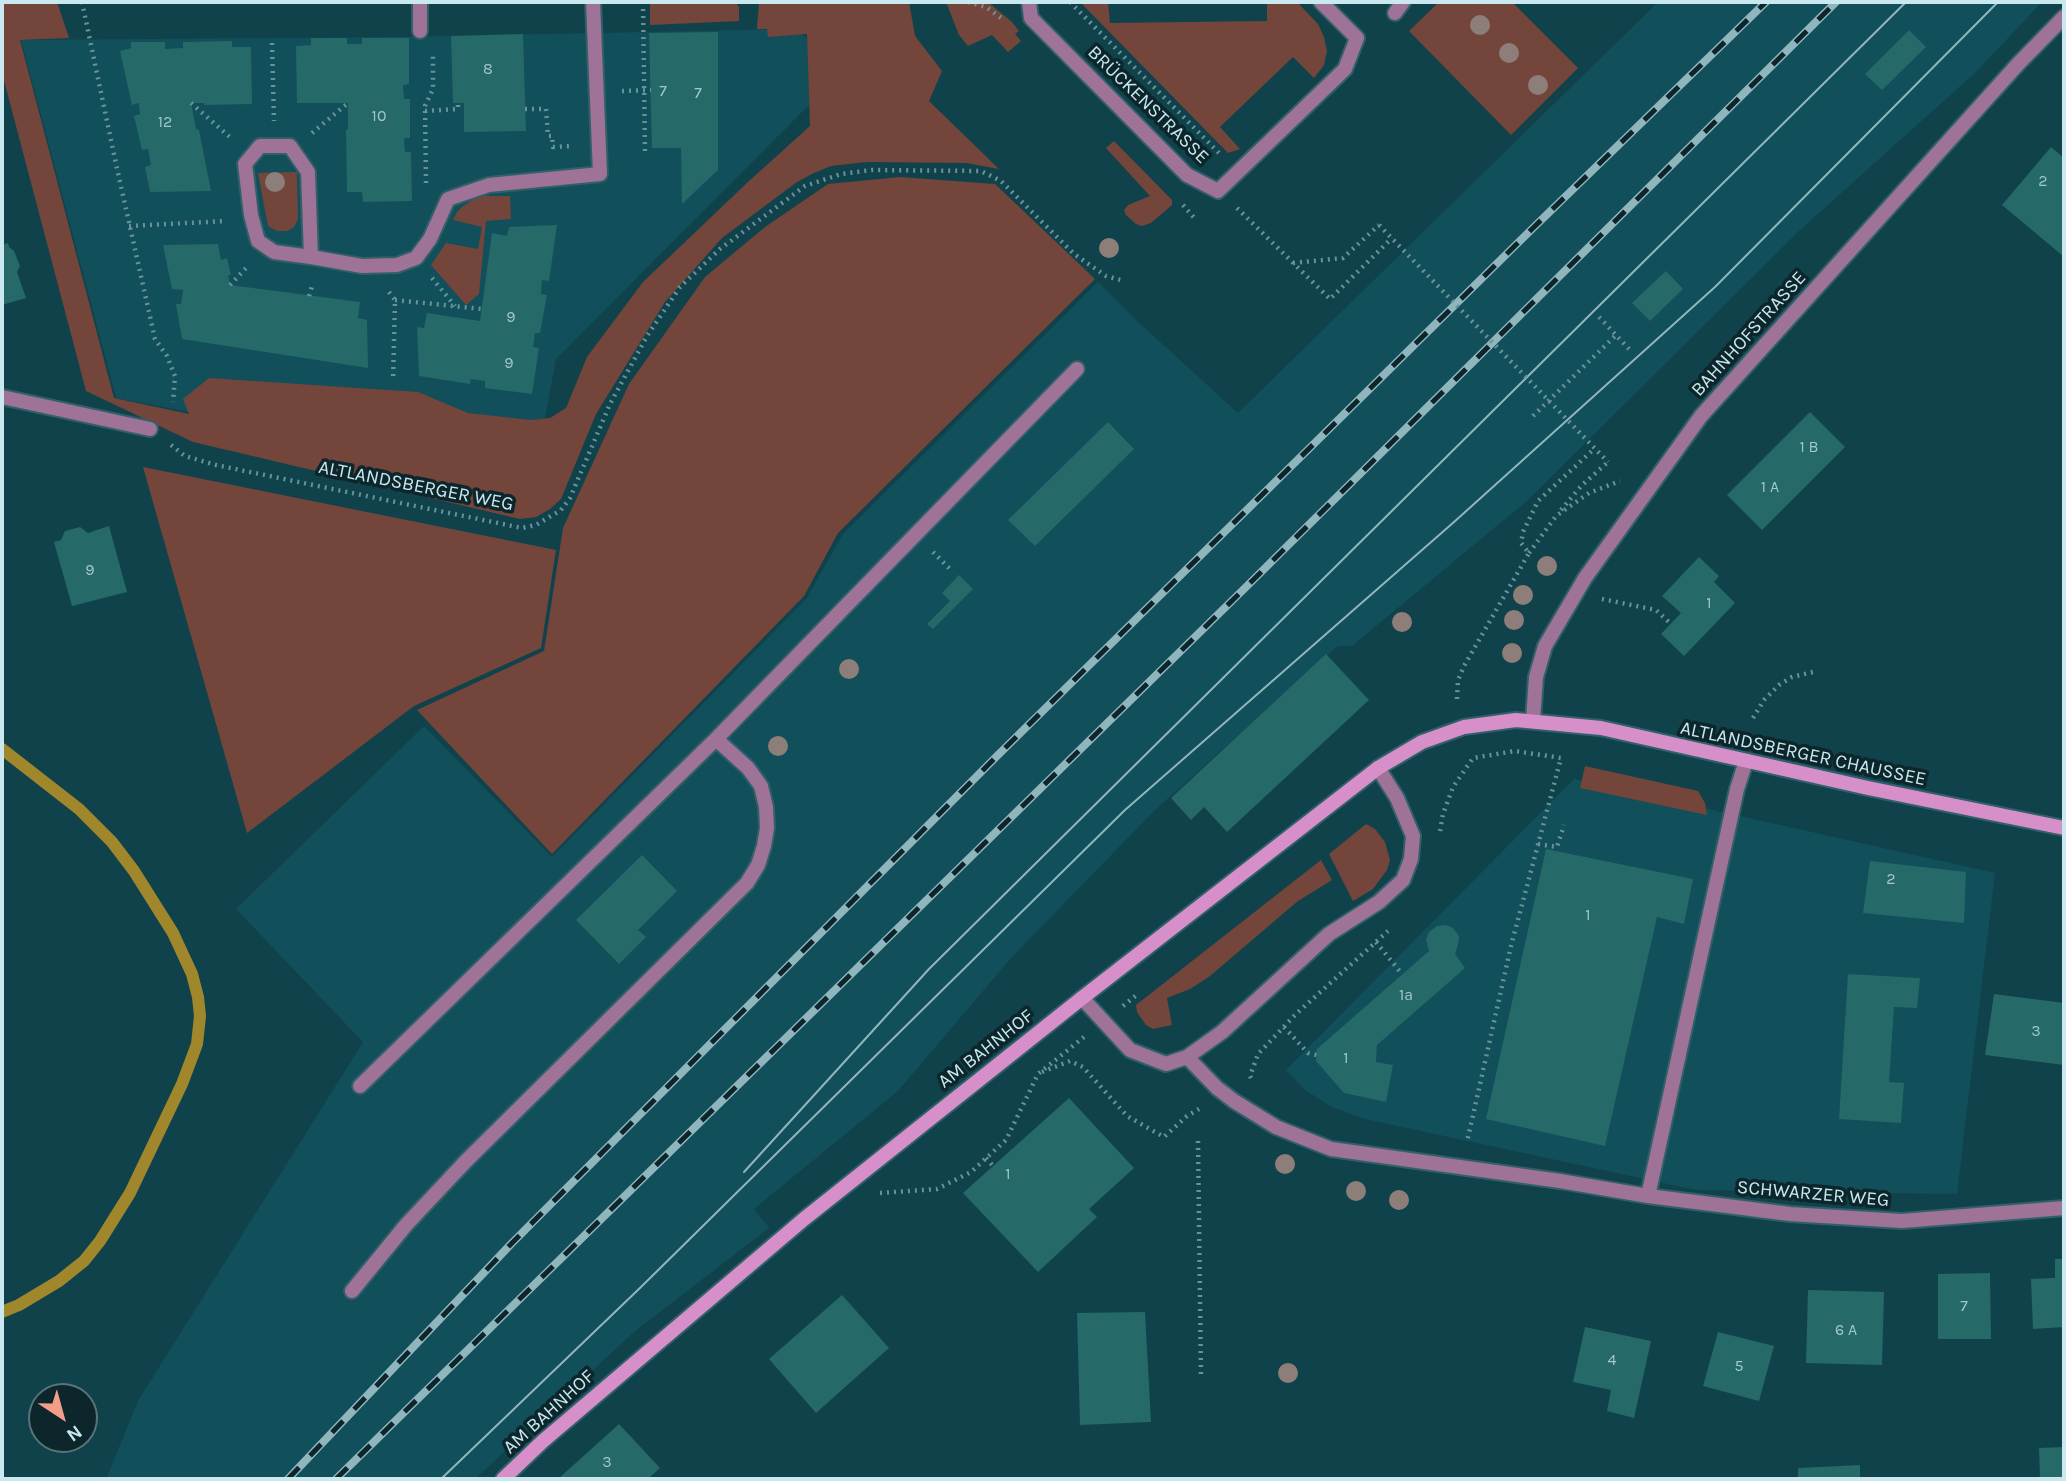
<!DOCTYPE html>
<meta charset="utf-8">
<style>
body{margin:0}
#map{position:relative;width:2066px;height:1481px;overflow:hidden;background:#10424c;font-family:Karla,sans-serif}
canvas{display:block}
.frame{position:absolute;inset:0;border:4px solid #c9e8ef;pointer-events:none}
.north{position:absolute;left:28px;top:1383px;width:70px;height:70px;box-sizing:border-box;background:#0c262c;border:2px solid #58747a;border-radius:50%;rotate:144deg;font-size:19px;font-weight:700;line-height:28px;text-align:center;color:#c9e8ef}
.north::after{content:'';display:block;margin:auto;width:24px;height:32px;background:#f49e8a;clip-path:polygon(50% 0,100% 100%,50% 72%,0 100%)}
</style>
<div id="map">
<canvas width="2066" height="1481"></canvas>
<div class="frame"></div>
<div class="north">N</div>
</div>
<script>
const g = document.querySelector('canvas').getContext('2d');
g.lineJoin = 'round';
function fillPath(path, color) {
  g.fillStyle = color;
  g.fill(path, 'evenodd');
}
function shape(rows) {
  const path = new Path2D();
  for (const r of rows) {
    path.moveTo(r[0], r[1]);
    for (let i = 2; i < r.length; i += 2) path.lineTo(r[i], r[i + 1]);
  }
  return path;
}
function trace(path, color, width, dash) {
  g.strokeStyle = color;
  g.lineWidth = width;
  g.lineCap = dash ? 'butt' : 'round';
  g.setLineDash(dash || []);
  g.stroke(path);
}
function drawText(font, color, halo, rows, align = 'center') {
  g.font = font + ' Karla,sans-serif';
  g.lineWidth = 7;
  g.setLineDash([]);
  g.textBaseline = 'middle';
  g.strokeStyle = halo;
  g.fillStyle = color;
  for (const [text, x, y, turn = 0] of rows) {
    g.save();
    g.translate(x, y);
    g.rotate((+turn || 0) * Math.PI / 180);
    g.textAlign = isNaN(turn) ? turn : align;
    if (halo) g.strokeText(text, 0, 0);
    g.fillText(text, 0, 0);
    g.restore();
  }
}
const built = shape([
 [1658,2,2042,2,1975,73,1800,230,1528,500,1352,646,1338,646,1154,811,1011,958,898,1091,754,1209,769,1228,634,1332,475,1479,106,1479,138,1401,363,1042,236,909,424,726,552,857,807,598,843,534,1098,282,1136,320,1238,413],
 [797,29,841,73,556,359,534,477,116,398,21,40,398,37],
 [1574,779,1995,873,1957,1194,1696,1190,1365,1119,1332,1107,1305,1090,1286,1070]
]);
const green = shape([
 [2,2,57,2,69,38,20,40,114,398,189,414,183,399,209,378,418,392,468,413,531,420,550,418,566,408,587,357,643,282,748,182,810,126,807,34,768,37,767,29,757,29,759,2,909,2,915,36,942,71,929,101,999,169,966,163,867,162,831,166,814,173,797,182,722,238,665,302,596,414,561,499,550,509,536,517,520,519,193,442,86,391,2,73],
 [650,2,735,2,739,7,739,21,650,25],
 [946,2,988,2,1012,22,1019,31,1015,34,1021,41,1008,52,992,35,968,46,959,35],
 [1080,2,1108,2,1110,23,1267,21,1267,2,1297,2,1318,24,1324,37,1327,51,1324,65,1314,78,1293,57,1220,127,1240,149,1228,153],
 [1439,2,1512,2,1578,68,1511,135,1409,31],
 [1114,141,1172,200,1172,205,1151,223,1142,226,1136,224,1126,215,1124,210,1128,205,1150,196,1106,148],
 [297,172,298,219,294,227,287,231,277,231,268,226,258,173],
 [900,177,995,184,1095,279,838,533,804,596,552,854,417,710,544,651,563,528,629,384,705,277,765,227,828,184],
 [479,196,510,196,511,219,486,221,479,294,466,305,431,265,446,243,478,249,482,227,453,220,457,212,463,206],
 [143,467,556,550,541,648,414,706,247,833],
 [1585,766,1698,791,1705,803,1707,815,1580,788],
 [1366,824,1375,829,1385,842,1390,860,1387,870,1373,889,1353,901,1329,854],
 [1321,860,1332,880,1298,901,1210,976,1190,989,1167,998,1172,1025,1153,1029,1146,1025,1137,1012,1136,1005]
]);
const stream = shape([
 [2,749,79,809,112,842,134,871,173,933,192,974,198,997,200,1016,197,1044,182,1084,130,1193,100,1241,84,1261,59,1281,19,1305,2,1312]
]);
const building = shape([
 [1909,30,1926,47,1882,90,1865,74],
 [718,32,718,170,682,204,681,148,652,148,649,33],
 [523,34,526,131,464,132,464,103,453,103,451,36],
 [311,38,347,38,347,44,362,44,362,38,409,38,409,84,403,85,404,99,410,99,410,138,404,138,405,152,411,152,412,201,363,202,362,192,347,192,346,130,348,129,348,103,297,103,296,46,311,45],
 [232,41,232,47,251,47,252,104,204,105,204,103,191,103,196,129,199,130,211,191,150,192,145,167,151,165,148,149,142,150,134,116,140,114,139,103,132,105,120,51,131,48,131,42,165,42,165,49,183,48,183,42],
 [2051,147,2064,158,2063,256,2002,205],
 [557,225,549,281,542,280,541,294,547,295,540,333,535,333,533,347,539,348,532,394,485,388,485,381,471,379,470,384,419,376,417,327,424,328,427,313,480,321,492,233,507,236,509,227],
 [8,243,9,247,14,251,20,266,17,272,26,298,2,305,2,245],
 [218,244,221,260,227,258,231,275,228,275,230,285,360,302,358,318,367,320,368,368,182,339,176,304,181,304,183,290,172,289,163,245],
 [1666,271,1683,289,1650,321,1632,303],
 [1810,412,1845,447,1762,530,1727,495],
 [1108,422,1134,449,1035,546,1008,520],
 [109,526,127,592,72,606,54,542,61,540,65,531,80,527,88,533],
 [1699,557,1719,576,1714,582,1735,603,1684,656,1661,634,1681,613,1662,596],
 [959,575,973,589,933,629,927,624,950,601,942,593],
 [1326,654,1369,700,1227,832,1204,807,1191,820,1171,798],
 [1546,849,1693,879,1684,924,1657,917,1605,1146,1486,1119],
 [642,855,677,891,638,930,646,937,619,964,576,920],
 [1870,861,1966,872,1964,923,1863,913],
 [1446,925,1453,928,1459,936,1458,945,1455,954,1465,968,1377,1045,1376,1062,1393,1065,1386,1102,1344,1093,1316,1061,1317,1049,1429,951,1426,940,1429,932,1437,926],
 [1848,974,1920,978,1917,1008,1894,1007,1889,1082,1904,1083,1901,1123,1839,1119],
 [1994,994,2064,1003,2064,1065,1985,1055],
 [1069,1098,1134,1168,1089,1209,1097,1217,1038,1272,963,1193],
 [2055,1259,2064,1259,2064,1327,2033,1329,2031,1279,2055,1278],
 [1990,1273,1991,1339,1938,1339,1938,1274],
 [1808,1290,1884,1292,1882,1365,1806,1363],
 [842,1295,889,1348,816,1413,769,1359],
 [1145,1312,1151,1422,1080,1425,1077,1313],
 [1585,1327,1651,1341,1634,1418,1607,1411,1611,1390,1573,1382],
 [1718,1332,1774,1346,1759,1401,1703,1386],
 [619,1424,660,1468,648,1479,558,1479],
 [2064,1447,2064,1479,2040,1479,2039,1448],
 [1860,1465,1860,1479,1798,1479,1798,1468]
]);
const path = shape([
 [82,2,116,164,155,339,167,356,175,376,173,402],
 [643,2,645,152],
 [968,2,986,7,1004,20],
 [1070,2,1219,153],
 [272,43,274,121],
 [622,91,651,90],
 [191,103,232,139],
 [525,109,546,109,548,136,552,136,553,147,573,146],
 [425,111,458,109,458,103],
 [312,133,348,103],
 [426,183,425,106,433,89,433,54],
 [1183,205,1196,220],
 [1237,208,1330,299,1392,238],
 [129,226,226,221],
 [1293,263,1343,258,1379,225],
 [432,278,455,306],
 [230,285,249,265],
 [389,292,395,300,393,381],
 [309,296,313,283],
 [395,300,482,309],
 [1599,317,1629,349],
 [1533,416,1616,335],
 [171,445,185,456,216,465,522,528,536,525,561,510,570,498,610,404,647,336,680,287,720,249,805,186,841,174,872,170,981,171,1001,181,1074,254,1106,276,1124,281],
 [1561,510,1581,486,1608,462],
 [933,552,950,569],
 [1529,553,1556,516,1589,493,1620,481],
 [1602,599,1656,610,1671,624],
 [1457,699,1458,680,1464,666,1529,553,1521,543,1523,532,1538,501,1595,448],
 [1753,718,1764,700,1779,685,1792,677,1817,671],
 [1440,831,1443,814,1453,787,1473,758,1515,751,1561,758,1511,946,1467,1142],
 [1538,844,1557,847,1564,825],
 [1376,942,1402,974],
 [1123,1006,1139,993],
 [1284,1027,1308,1053,1317,1055],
 [1042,1072,1070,1061,1083,1067,1127,1116,1164,1137,1187,1116,1199,1109],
 [1251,1078,1250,1076,1258,1054,1296,1014,1388,931],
 [1198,1141,1201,1375],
 [986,1158,993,1166],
 [880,1193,937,1189,971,1172,1006,1140,1038,1074,1084,1037]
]);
const lane = shape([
 [420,2,420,31],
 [1029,2,1031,18,1187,175,1218,191,1345,69,1357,38,1321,2],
 [1395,13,1403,2],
 [311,257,274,252,258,241,251,215,245,164,260,146,290,146,308,172,311,257,362,266,397,265,416,258,430,239,448,199,489,185,600,174,593,2],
 [1082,998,1130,1050,1166,1064,1187,1057,1222,1032,1329,934,1379,902,1403,880,1411,859,1413,836,1397,798,1378,768],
 [1187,1057,1217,1088,1234,1101,1276,1127,1331,1149,1560,1181,1648,1196,1790,1214,1902,1221,2064,1208],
 [360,1086,716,739,1077,369],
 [1648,1196,1737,789,1746,761],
 [352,1291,406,1225,466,1161,747,883,758,865,764,846,767,828,766,807,761,786,748,768,716,739]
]);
const street = shape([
 [2,397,150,429],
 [1533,720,1536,677,1545,646,1585,578,1701,416,2018,64,2064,17]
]);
const secondary = shape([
 [503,1479,543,1441,804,1219,1082,998,1378,768,1422,742,1464,727,1516,720,1601,728,1868,788,2064,828]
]);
const tram = shape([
 [744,1172,929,969,1906,2],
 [441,1479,641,1287,1125,810,1454,522,1715,287,1998,2]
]);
const rail = shape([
 [288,1479,512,1243,998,755,1533,228,1766,2],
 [336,1479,1247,586,1836,2]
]);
const pathBridge = shape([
 [1379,225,1608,462]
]);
const trees = [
 [1480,25],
 [1509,53],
 [1538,85],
 [275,182],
 [1109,248],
 [1547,566],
 [1523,595],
 [1514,620],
 [1402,622],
 [1512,653],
 [849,669],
 [778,746],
 [1285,1164],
 [1356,1191],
 [1399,1200],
 [1288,1373]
];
const numberNames = [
 ["8",488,69],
 ["7",663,91],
 ["7",698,93],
 ["10",379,116],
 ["12",165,122],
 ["2",2043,181],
 ["9",511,317],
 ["9",509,363],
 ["1 B",1809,447],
 ["1 A",1770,487],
 ["9",90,570],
 ["1",1709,603],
 ["2",1891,879],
 ["1",1588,915],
 ["1a",1406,995],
 ["3",2036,1031],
 ["1",1346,1058],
 ["1",1008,1174],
 ["7",1964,1306],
 ["6 A",1846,1330],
 ["4",1612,1360],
 ["5",1739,1366],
 ["3",607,1462]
];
const streetNames = [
 ["BRÜCKENSTRASSE",1148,105,44],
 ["BAHNHOFSTRASSE",1749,334,-48],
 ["ALTLANDSBERGER WEG",416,486,11],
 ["ALTLANDSBERGER CHAUSSEE",1803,754,12],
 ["AM BAHNHOF",986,1049,-38],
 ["SCHWARZER WEG",1813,1194,5],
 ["AM BAHNHOF",549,1412,-42]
];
fillPath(built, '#114f5a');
fillPath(green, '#74453b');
trace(stream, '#a0872c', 12);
fillPath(building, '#256968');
trace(lane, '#316069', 18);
trace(street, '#316069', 18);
trace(secondary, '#316069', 18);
trace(path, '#69929a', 4.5, [2, 5]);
trace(lane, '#9f7297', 14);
trace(street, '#9f7297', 14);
trace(secondary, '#d78fca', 14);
trace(tram, '#91b5bd', 2);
trace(rail, '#91b5bd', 8);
trace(rail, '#0c262c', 5, [16]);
trace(pathBridge, '#69929a', 4.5, [2, 5]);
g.fillStyle = '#8d7e7a';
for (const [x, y] of trees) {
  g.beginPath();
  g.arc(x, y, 10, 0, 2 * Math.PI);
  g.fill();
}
drawText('16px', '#a0c8cd', null, numberNames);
drawText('19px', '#c9e8ef', '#0c262c', streetNames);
</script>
